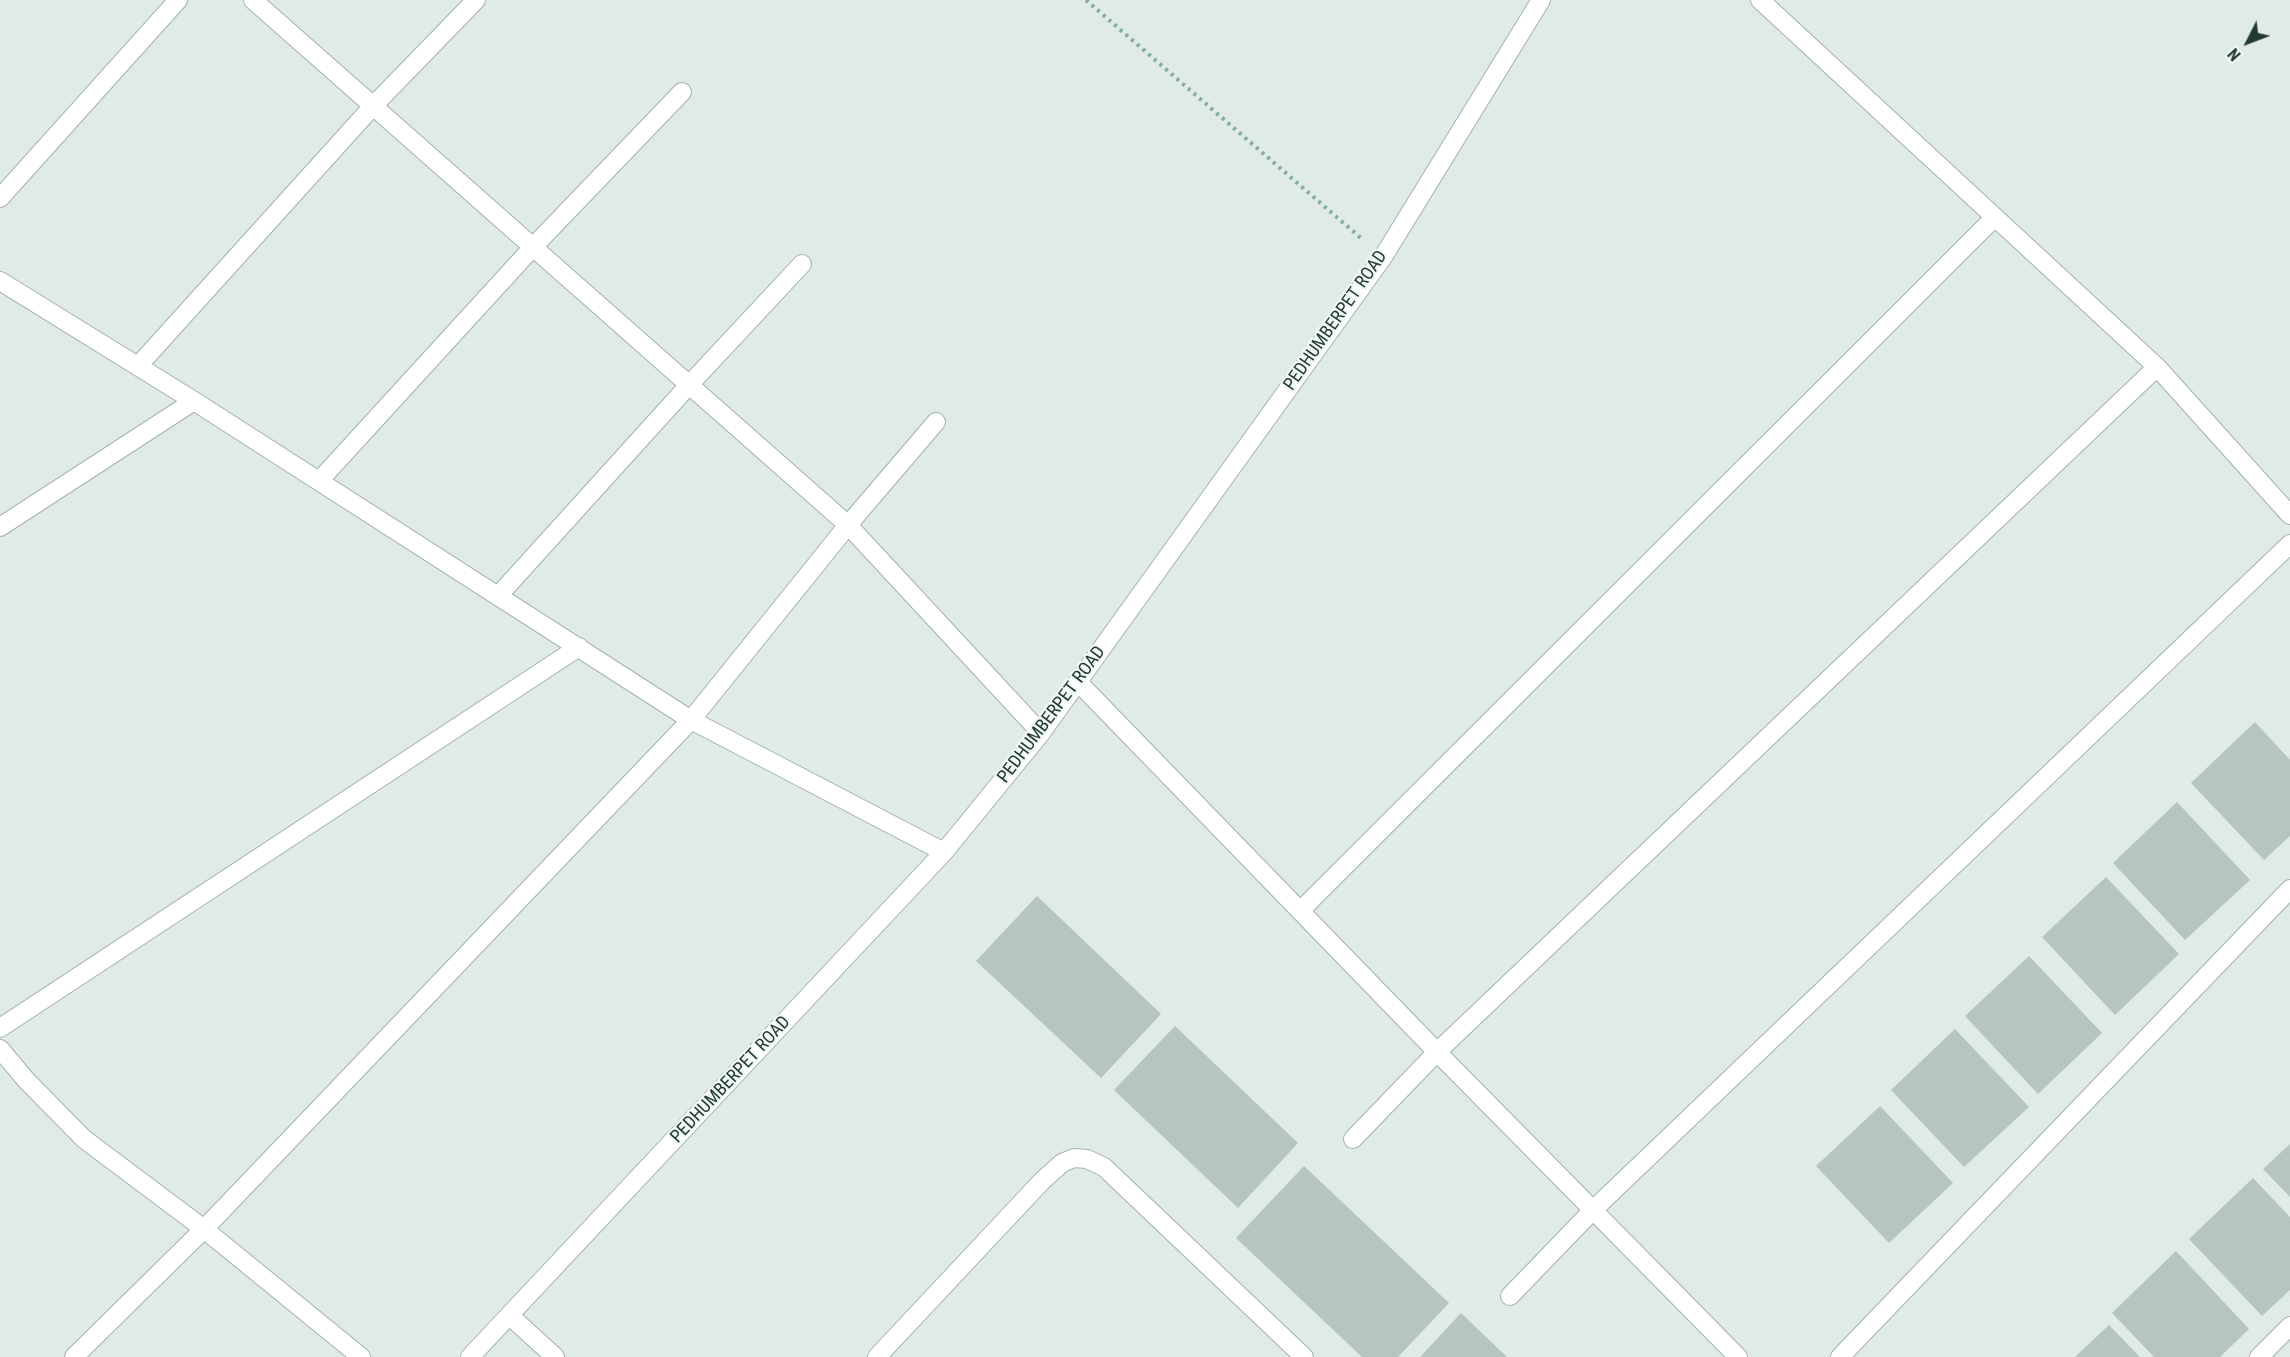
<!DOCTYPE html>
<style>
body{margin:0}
#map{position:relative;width:2290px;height:1357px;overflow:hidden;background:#e0eae6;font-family:"Roboto Condensed",sans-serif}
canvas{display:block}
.north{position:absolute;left:2218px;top:12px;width:60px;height:60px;-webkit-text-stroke:4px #f0f7f4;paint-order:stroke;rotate:228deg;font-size:16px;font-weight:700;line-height:24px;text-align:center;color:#223a33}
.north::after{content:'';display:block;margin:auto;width:21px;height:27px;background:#223a33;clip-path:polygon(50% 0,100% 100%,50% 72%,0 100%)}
</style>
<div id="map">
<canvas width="2290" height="1357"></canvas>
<div class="north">N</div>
</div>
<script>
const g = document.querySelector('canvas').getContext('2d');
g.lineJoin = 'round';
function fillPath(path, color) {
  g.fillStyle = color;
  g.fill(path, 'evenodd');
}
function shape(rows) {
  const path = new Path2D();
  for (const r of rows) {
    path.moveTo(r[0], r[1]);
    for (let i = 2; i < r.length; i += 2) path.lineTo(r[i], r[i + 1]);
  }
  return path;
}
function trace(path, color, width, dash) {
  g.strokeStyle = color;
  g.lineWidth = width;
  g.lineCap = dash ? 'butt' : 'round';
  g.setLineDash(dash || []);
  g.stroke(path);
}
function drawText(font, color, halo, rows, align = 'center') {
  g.font = font + ' "Roboto Condensed",sans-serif';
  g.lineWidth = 4.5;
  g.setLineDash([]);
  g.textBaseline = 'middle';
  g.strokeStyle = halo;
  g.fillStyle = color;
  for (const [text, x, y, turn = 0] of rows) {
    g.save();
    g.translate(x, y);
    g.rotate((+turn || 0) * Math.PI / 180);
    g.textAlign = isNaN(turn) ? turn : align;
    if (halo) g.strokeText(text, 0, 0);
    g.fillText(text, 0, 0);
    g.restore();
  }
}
const building = shape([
 [2255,722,2290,760,2290,836,2264,860,2191,783],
 [2177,802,2250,880,2185,940,2113,863],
 [2106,877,2179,954,2115,1015,2042,937],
 [1037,896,1161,1014,1101,1078,976,961],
 [2029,956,2102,1033,2038,1094,1965,1016],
 [1175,1026,1298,1143,1238,1208,1114,1090],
 [1955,1029,2029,1107,1964,1167,1891,1090],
 [1880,1106,1953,1183,1889,1243,1816,1166],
 [2290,1144,2290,1197,2263,1169],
 [1304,1166,1449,1303,1398,1357,1362,1357,1236,1238],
 [2253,1178,2290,1217,2290,1290,2262,1316,2189,1239],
 [2176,1251,2249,1329,2220,1357,2154,1357,2112,1313],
 [1461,1313,1507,1357,1420,1357],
 [2109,1325,2140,1357,2075,1357]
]);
const path = shape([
 [1086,0,1362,239]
]);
const lane = shape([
 [510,1316,555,1357],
 [877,1357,1042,1181,1062,1163,1074,1158,1087,1159,1104,1167,1304,1357]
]);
const street = shape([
 [253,0,848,525,1041,733],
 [1760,0,2157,367,2290,515],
 [0,198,178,0],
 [0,281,194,401,691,720,944,852],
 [138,366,373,106,476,0],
 [319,481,533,247,682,92],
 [0,527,194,401],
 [498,596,689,385,802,264],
 [1078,682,1437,1052,1738,1357],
 [1301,910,1995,217],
 [0,1028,579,647],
 [0,1049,26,1080,84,1139,204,1229,361,1357],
 [1353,1139,1437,1052,2157,367],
 [1510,1296,1593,1210,2290,544],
 [74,1357,204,1229,691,720,848,525,936,422],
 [470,1357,944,852,1041,733,1383,257,1541,0],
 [1840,1357,2290,889],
 [2259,1357,2290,1326]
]);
const streetNames = [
 ["PEDHUMBERPET ROAD",1336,321,-55],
 ["PEDHUMBERPET ROAD",1052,715,-53],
 ["PEDHUMBERPET ROAD",731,1080,-47]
];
fillPath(building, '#b6c5bf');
trace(lane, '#a3b2ad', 20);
trace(street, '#a3b2ad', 20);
trace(path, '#82ad9f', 4, [3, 4.5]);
trace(lane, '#fff', 18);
trace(street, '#fff', 18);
drawText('18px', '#223a33', '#f0f7f4', streetNames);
</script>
